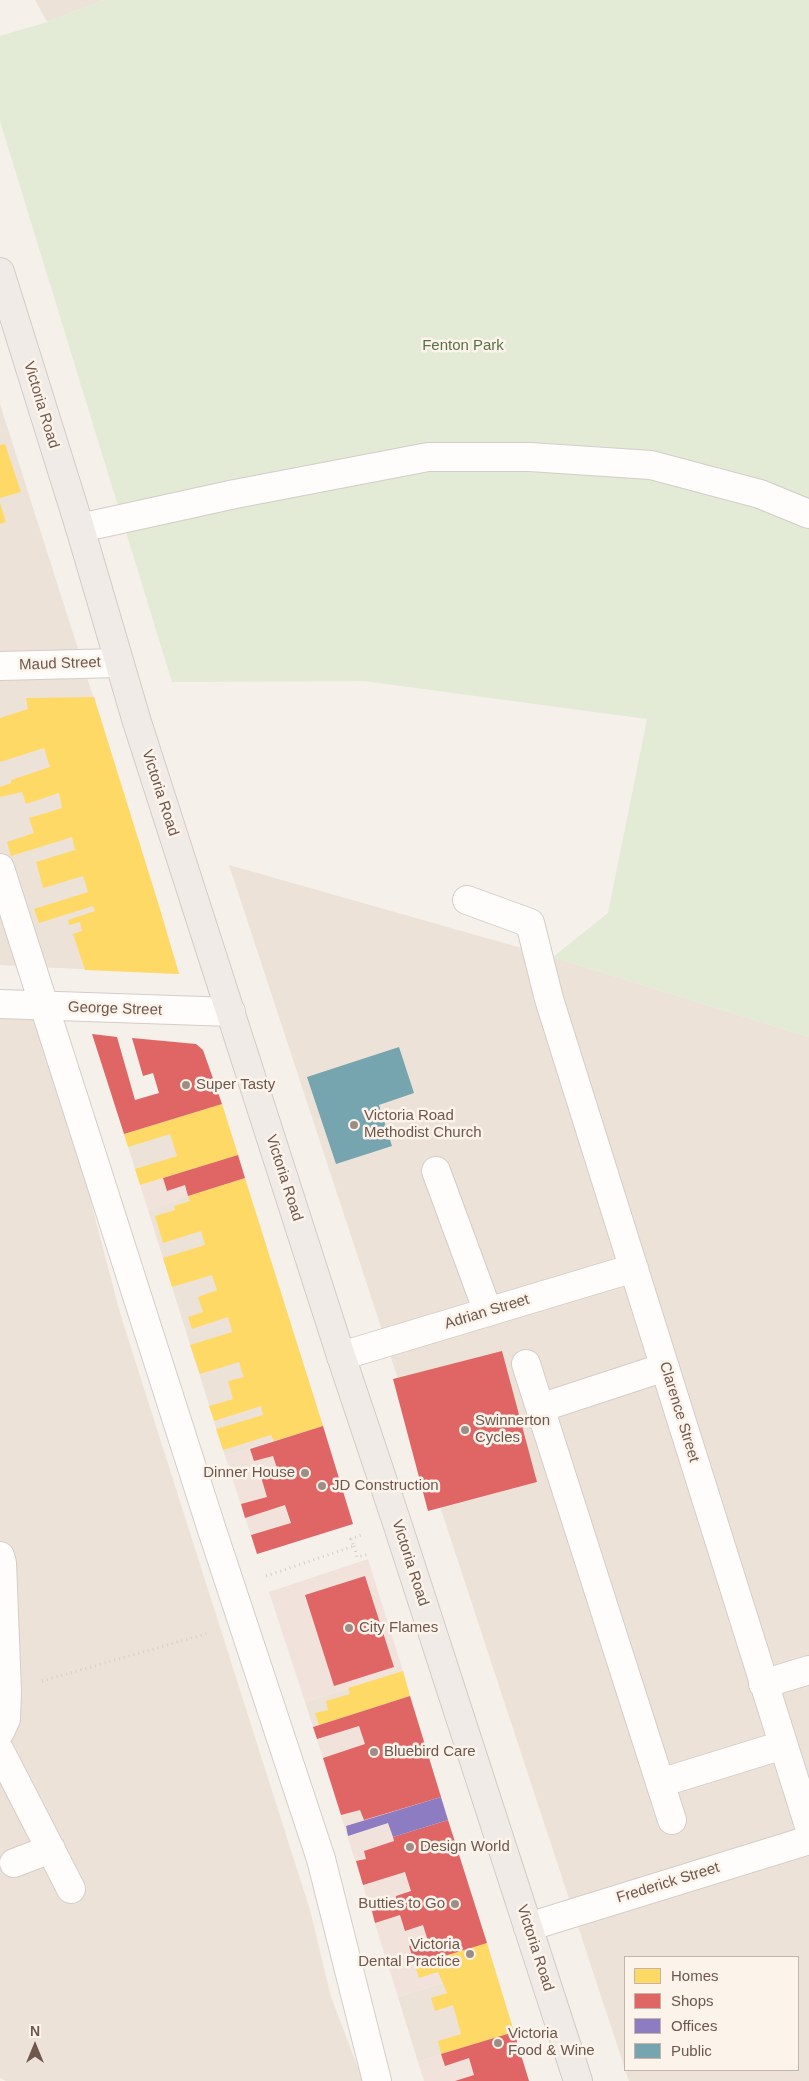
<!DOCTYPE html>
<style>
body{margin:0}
#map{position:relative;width:809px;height:2081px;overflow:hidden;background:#f5f0ea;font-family:Helvetica,sans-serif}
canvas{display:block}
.legend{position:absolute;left:624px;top:1956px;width:175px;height:115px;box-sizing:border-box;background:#fcf4eb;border:1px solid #c4b5ac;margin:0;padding:6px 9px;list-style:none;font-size:15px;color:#6f574e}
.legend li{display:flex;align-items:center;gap:10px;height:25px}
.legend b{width:25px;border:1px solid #c4b5ac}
.north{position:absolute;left:10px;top:2021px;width:50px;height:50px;-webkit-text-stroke:4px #fcf4eb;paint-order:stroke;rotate:0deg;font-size:14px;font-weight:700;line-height:20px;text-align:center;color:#6f574e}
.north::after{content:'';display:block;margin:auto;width:18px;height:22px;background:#6f574e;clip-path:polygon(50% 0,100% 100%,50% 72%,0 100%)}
</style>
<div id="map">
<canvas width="809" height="2081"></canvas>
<ul class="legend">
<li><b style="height:14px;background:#ffd966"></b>Homes</li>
<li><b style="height:14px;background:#e06666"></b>Shops</li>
<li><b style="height:14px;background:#8e7cc3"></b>Offices</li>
<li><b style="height:14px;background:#76a5af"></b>Public</li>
</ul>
<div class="north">N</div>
</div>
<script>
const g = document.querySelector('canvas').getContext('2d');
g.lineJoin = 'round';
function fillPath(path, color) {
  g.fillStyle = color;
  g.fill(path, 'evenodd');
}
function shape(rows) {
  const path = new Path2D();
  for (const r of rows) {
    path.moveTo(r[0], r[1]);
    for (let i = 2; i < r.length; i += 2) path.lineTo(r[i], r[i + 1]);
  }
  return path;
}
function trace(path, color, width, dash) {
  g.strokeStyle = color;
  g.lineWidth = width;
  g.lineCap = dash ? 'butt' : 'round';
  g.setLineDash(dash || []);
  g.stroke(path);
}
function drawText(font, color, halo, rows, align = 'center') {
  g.font = font + ' Helvetica,sans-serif';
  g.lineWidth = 5;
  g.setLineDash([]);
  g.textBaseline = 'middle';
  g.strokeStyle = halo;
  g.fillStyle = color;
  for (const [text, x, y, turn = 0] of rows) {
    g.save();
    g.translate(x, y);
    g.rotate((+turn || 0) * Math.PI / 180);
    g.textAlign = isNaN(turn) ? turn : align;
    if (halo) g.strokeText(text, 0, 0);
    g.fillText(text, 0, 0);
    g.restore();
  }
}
const residential = shape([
 [35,0,103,0,47,22],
 [0,404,100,718,179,974,0,965],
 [229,865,553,957,809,1037,809,2081,629,2081,625,2070,798,2070,798,1957,625,1957,625,2069],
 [0,1013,42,1015,120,1313,310,1910,331,1997,363,2081,6,2081,0,2078],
 [222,1104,238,1155,140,1185,124,1134],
 [188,1196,279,1288,323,1426,225,1456,148,1210],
 [403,1671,410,1696,313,1727,305,1702],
 [494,1967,514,2032,418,2062,398,1997]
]);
const commercial = shape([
 [238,1155,245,1178,148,1210,140,1185],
 [323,1426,353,1524,257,1554,225,1456],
 [368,1559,403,1671,305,1702,269,1592],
 [410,1696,494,1967,398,1997,313,1727],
 [514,2032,529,2081,424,2081,418,2062]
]);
const green = shape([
 [103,0,809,0,809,1037,553,957,608,913,647,719,364,681,172,682,0,121,0,36,47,22]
]);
const homes = shape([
 [5,444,21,492,0,498,0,445],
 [0,503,6,522,0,524],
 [94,697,160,909,179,974,85,970,73,934,82,931,80,922,69,925,68,920,95,911,93,906,39,923,34,909,88,892,83,876,43,888,40,876,36,862,75,850,72,837,11,856,7,842,34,833,29,818,62,808,59,793,26,804,22,792,0,797,0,787,11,783,11,780,50,767,44,748,0,762,0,718,28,709,26,698],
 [222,1104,238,1155,140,1185,135,1169,177,1156,170,1134,128,1147,124,1134],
 [245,1178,323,1426,274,1441,271,1435,223,1450,216,1429,263,1415,261,1406,214,1421,209,1406,233,1399,228,1381,244,1377,242,1372,239,1362,200,1374,190,1345,232,1332,231,1327,228,1317,192,1329,188,1317,203,1312,198,1297,217,1290,212,1275,172,1287,163,1258,205,1245,201,1231,163,1243,155,1216,175,1210,174,1206,190,1201,188,1196],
 [403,1671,410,1696,319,1725,315,1713,328,1710,326,1701,350,1694,348,1688],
 [487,1943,514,2032,441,2054,438,2041,461,2034,453,2005,435,2011,431,1998,447,1993,438,1972,419,1978,415,1965]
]);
const shops = shape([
 [92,1034,117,1037,135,1100,159,1093,153,1073,143,1076,132,1038,196,1044,203,1050,222,1104,124,1134],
 [238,1155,245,1178,188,1196,185,1185,167,1191,163,1178],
 [502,1351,537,1482,428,1511,393,1379],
 [323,1426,353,1524,257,1554,251,1535,291,1523,285,1505,245,1518,241,1504,267,1497,261,1477,278,1471,273,1456,254,1461,250,1449],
 [365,1576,394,1667,334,1686,305,1595],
 [410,1696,441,1797,364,1820,360,1810,341,1815,323,1758,365,1744,359,1726,317,1739,313,1727],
 [448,1820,487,1943,415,1965,409,1946,428,1941,423,1925,405,1931,400,1915,375,1923,372,1911,386,1907,384,1904,396,1900,396,1896,411,1891,405,1872,363,1885,356,1861,366,1859,364,1851,394,1841,393,1837],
 [514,2032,529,2081,455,2081,474,2075,469,2058,445,2066,441,2054]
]);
const offices = shape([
 [441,1797,448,1820,393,1837,388,1823,348,1836,346,1826]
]);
const public = shape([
 [399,1047,414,1093,379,1105,392,1146,336,1164,307,1077]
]);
const path = shape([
 [354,1546,357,1557,369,1554],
 [266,1576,354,1546,351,1539,363,1534],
 [42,1681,209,1633]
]);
const minor = shape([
 [80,528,235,494,428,457,530,457,651,465,760,494,809,514],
 [0,666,119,663],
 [0,868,212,1530,321,1859,377,2081],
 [467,900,530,923,549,999,809,1826],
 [0,1004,231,1012],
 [436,1171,488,1312],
 [341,1356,634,1268],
 [526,1364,672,1820],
 [540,1408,665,1367],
 [0,1556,2,1563,7,1691,6,1719,0,1732],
 [763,1684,809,1670],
 [0,1751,71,1889],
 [660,1783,783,1745],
 [14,1863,51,1849],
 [528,1927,809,1840]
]);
const major = shape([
 [0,272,80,528,137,722,341,1356,397,1523,578,2081]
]);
const markers = [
 [186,1085,5,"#9e8d85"],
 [354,1125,5,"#9e8d85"],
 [465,1430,5,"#9e8d85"],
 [305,1473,5,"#9e8d85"],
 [322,1486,5,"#9e8d85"],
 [349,1628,5,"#9e8d85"],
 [374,1752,5,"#9e8d85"],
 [410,1847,5,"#9e8d85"],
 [455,1904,5,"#9e8d85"],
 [470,1954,5,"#9e8d85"],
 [498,2043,5,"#9e8d85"]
];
const parkNames = [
 ["Fenton Park",463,346]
];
const streetNames = [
 ["Victoria Road",41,405,73],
 ["Maud Street",60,664,-2],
 ["Victoria Road",160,793,72],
 ["George Street",115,1009,2],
 ["Victoria Road",284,1178,72],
 ["Adrian Street",487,1312,-17],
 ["Clarence Street",679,1412,73],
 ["Victoria Road",410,1563,72],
 ["Frederick Street",668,1883,-17],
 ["Victoria Road",535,1948,72]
];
const poiNames = [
 ["Super Tasty",196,1085],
 ["Victoria Road",364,1116],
 ["Methodist Church",364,1133],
 ["Swinnerton",475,1421],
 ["Cycles",475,1438],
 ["Dinner House",295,1473,"right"],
 ["JD Construction",332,1486],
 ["City Flames",359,1628],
 ["Bluebird Care",384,1752],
 ["Design World",420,1847],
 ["Butties to Go",445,1904,"right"],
 ["Victoria",460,1945,"right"],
 ["Dental Practice",460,1962,"right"],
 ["Victoria",508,2034],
 ["Food & Wine",508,2051]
];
fillPath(residential, '#ede2d8');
fillPath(commercial, '#f2e2dc');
fillPath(green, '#e3ead6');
fillPath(homes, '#ffd966');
fillPath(shops, '#e06666');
fillPath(offices, '#8e7cc3');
fillPath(public, '#76a5af');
trace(minor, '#d4cdc8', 30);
trace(major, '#d3cbc7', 30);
trace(path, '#d6cfcb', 3, [1, 4]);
trace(minor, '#fefdfc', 28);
trace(major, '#f0ebe6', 28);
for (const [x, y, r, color] of markers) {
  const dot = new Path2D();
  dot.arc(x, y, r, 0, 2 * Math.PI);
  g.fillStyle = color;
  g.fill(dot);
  trace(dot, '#fcf4eb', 2);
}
drawText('15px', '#587348', '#fcf4eb', parkNames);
drawText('15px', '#6f574e', '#fcf4eb', streetNames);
drawText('15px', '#6f574e', '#fcf4eb', poiNames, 'left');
</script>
